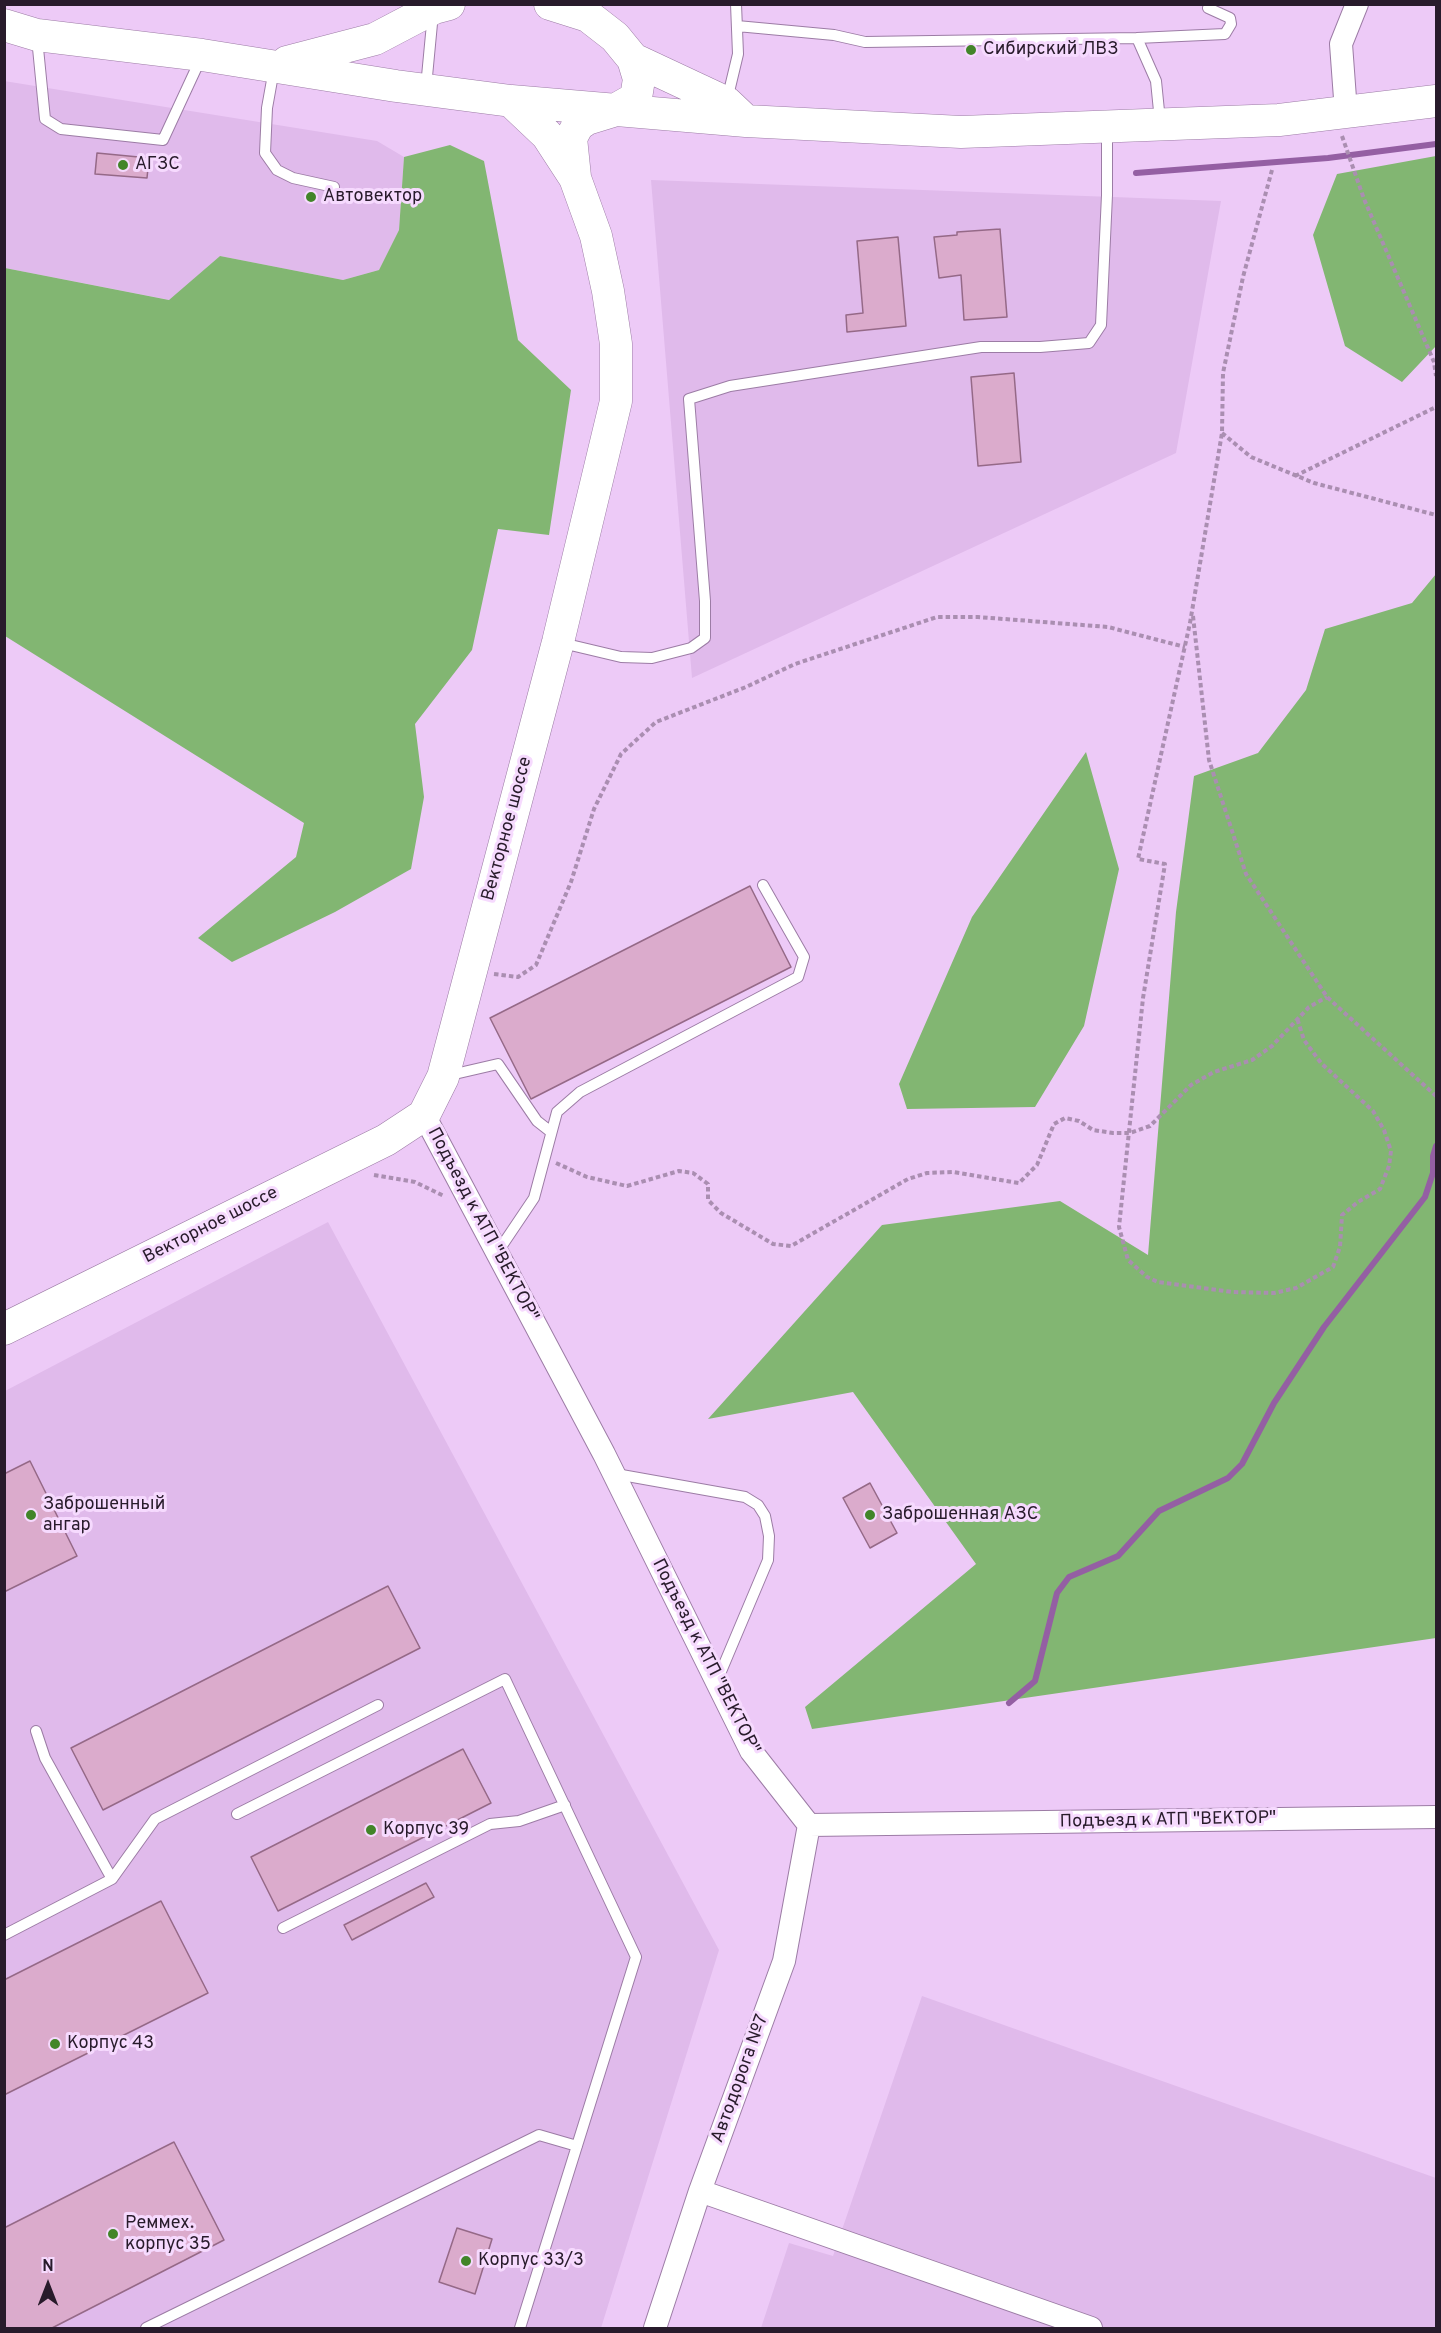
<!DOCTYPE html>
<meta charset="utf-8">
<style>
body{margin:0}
#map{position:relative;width:1441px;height:2333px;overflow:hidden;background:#edcaf7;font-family:Overpass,sans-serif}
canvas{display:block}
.frame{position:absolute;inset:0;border:6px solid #281b2b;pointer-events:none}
.north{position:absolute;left:18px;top:2255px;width:60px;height:60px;-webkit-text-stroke:4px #f6dafe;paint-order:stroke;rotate:0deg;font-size:16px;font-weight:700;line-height:24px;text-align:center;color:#281b2b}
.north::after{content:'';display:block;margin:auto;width:21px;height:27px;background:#281b2b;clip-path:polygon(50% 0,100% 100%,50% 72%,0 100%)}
</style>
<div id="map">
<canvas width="1441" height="2333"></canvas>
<div class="frame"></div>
<div class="north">N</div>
</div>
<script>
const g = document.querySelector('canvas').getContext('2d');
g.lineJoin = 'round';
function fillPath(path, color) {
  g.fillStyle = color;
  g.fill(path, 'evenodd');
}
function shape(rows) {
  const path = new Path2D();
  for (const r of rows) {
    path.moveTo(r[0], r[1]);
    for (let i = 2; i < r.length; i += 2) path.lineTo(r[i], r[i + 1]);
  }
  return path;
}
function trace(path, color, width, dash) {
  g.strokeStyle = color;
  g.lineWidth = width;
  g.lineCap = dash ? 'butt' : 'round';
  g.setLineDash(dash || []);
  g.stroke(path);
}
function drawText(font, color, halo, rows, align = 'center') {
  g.font = font + ' Overpass,sans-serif';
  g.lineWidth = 6;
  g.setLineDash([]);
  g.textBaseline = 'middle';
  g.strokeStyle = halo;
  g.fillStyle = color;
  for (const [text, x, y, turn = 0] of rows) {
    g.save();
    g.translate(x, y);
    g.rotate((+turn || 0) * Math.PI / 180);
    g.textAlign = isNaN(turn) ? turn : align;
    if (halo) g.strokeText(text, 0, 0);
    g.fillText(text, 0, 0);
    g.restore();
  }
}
const built = shape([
 [4,81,377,141,404,157,399,230,379,270,343,280,220,256,170,300,5,268],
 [651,180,1221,201,1176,453,692,678],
 [328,1222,719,1950,601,2328,5,2328,5,1391],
 [922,1996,1436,2178,1436,2328,761,2328,789,2243,833,2256]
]);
const green = shape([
 [450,145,484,161,518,340,571,390,549,535,498,529,472,650,415,724,424,797,411,869,335,912,232,962,198,938,296,857,304,823,5,636,5,268,169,300,220,256,343,280,379,270,399,230,404,157],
 [1436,156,1436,346,1402,382,1345,346,1313,235,1337,174],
 [1436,574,1436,1638,812,1729,805,1707,976,1564,853,1392,708,1419,882,1225,1060,1201,1148,1255,1176,912,1194,776,1258,753,1306,690,1325,629,1412,603],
 [1086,752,1119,869,1084,1026,1035,1107,907,1109,899,1084,972,917]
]);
const stream = shape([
 [1136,173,1328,158,1436,144],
 [1009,1703,1035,1681,1057,1593,1069,1577,1118,1556,1159,1511,1228,1478,1242,1464,1274,1403,1324,1327,1425,1197,1433,1173,1433,1156,1436,1146]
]);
const building = shape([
 [97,153,149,158,147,178,95,174,97,153],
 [1000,229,1007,317,964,320,961,275,939,278,934,237,957,235,957,232,1000,229],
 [898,237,906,326,847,332,846,315,863,313,857,241,898,237],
 [1014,373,1021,462,978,466,971,377,1014,373],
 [750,886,791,967,531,1099,490,1018,750,886],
 [30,1461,77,1556,4,1592,4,1474,30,1461],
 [870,1483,897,1533,870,1548,843,1498,870,1483],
 [388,1586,420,1648,103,1810,71,1748,388,1586],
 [463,1749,491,1803,278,1911,251,1857,463,1749],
 [426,1883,434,1897,352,1940,344,1925,426,1883],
 [161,1901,208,1993,4,2095,4,1980,161,1901],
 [174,2142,224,2240,52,2328,4,2328,4,2228,174,2142],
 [457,2228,492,2239,475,2294,439,2282,457,2228]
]);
const path = shape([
 [1342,136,1364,199,1434,362,1436,376],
 [1272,170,1243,277,1223,373,1222,433,1190,623,1138,859,1165,864,1143,998,1119,1227,1128,1260,1147,1277,1158,1282,1232,1292,1274,1293,1296,1288,1333,1267,1340,1247,1342,1215,1358,1202,1380,1189,1389,1166,1391,1151,1384,1130,1373,1111,1321,1063,1304,1040,1297,1018],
 [1222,433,1251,457,1314,483,1436,515],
 [1295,476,1436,407],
 [1193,616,1209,760,1246,874,1327,997,1436,1096],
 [494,974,518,977,536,965,571,882,594,809,621,754,656,722,746,687,795,664,937,617,978,617,1108,627,1185,647],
 [556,1163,587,1177,627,1186,679,1171,693,1173,708,1184,708,1200,721,1213,773,1244,791,1246,908,1179,927,1173,953,1172,1019,1183,1037,1165,1054,1124,1065,1118,1079,1121,1093,1130,1113,1133,1130,1133,1150,1126,1191,1085,1214,1072,1252,1060,1272,1046,1309,1007,1327,997],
 [374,1175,415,1182,444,1196]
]);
const lane = shape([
 [737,26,834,35,865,42,1137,38,1156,81,1160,121],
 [37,38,45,119,61,129,163,140,201,58],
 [1137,38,1225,34,1231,24,1230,18,1208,8],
 [274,69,267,108,265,153,277,170,293,178,334,187],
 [426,87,433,13],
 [727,100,738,54,736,4],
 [562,643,621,657,652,658,691,648,705,638,705,601,689,399,730,386,981,347,1040,347,1089,343,1101,325,1107,195,1107,129],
 [446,1076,498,1064,537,1121,551,1132],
 [497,1253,534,1198,557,1112,580,1092,798,977,804,957,763,885],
 [616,1474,745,1497,758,1505,765,1516,769,1536,768,1560,717,1681],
 [36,1731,45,1758,112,1879],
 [237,1814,505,1679,636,1957,520,2328],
 [283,1928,490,1824,519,1821,565,1805],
 [4,1935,112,1879,155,1819,378,1705],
 [146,2328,539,2135,577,2146]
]);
const street = shape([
 [1346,112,1341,44,1357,4],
 [424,1115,604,1454,751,1751,809,1825],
 [809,1825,1436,1817],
 [700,2191,1091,2328],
 [655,2328,700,2191,784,1961,809,1825]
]);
const secondary = shape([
 [550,4,588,16,615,37,633,59,727,103,746,121],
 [4,25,37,35,202,55,396,86,511,101,746,121,961,132,1279,120,1436,101],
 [287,62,375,39,434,8,449,4],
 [575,177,571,138,578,125,587,119,613,111,636,98,639,79,633,59],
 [4,1329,386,1140,424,1115,443,1077,558,642,616,401,616,344,608,291,596,236,575,178,547,135,511,101]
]);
const markers = [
 [971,50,6,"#428529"],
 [123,165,6,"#428529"],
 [311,197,6,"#428529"],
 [31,1515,6,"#428529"],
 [870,1515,6,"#428529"],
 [371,1830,6,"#428529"],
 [55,2044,6,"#428529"],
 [113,2234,6,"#428529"],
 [466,2261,6,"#428529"]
];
const poiNames = [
 ["Сибирский ЛВЗ",983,50],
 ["АГЗС",135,165],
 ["Автовектор",323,197],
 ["Заброшенный",43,1505],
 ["ангар",43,1526],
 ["Заброшенная АЗС",882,1515],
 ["Корпус 39",383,1830],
 ["Корпус 43",67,2044],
 ["Реммех.",125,2224],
 ["корпус 35",125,2245],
 ["Корпус 33/3",478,2261]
];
const streetNames = [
 ["Векторное шоссе",508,829,-75],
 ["Подъезд к АТП \"ВЕКТОР\"",482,1225,62],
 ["Векторное шоссе",211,1226,-27],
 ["Подъезд к АТП \"ВЕКТОР\"",705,1657,63],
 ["Подъезд к АТП \"ВЕКТОР\"",1168,1821,-1],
 ["Автодорога №7",741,2079,-70]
];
fillPath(built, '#e0baeb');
fillPath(green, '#82b672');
trace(stream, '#945fa3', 6);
fillPath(building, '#dbabcc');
trace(building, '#956987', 1.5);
trace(lane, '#9c7ca5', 12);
trace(street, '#9c7ca5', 24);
trace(secondary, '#9c7ca5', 33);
trace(path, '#aa8eb1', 4, [4.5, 3]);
trace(lane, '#fff', 10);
trace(street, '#fff', 22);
trace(secondary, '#fff', 32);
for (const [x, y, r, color] of markers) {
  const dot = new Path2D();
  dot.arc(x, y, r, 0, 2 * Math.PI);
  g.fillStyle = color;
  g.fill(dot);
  trace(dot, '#f6dafe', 2);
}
drawText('18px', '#281b2b', '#f6dafe', poiNames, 'left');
drawText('18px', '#281b2b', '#f6dafe', streetNames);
</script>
